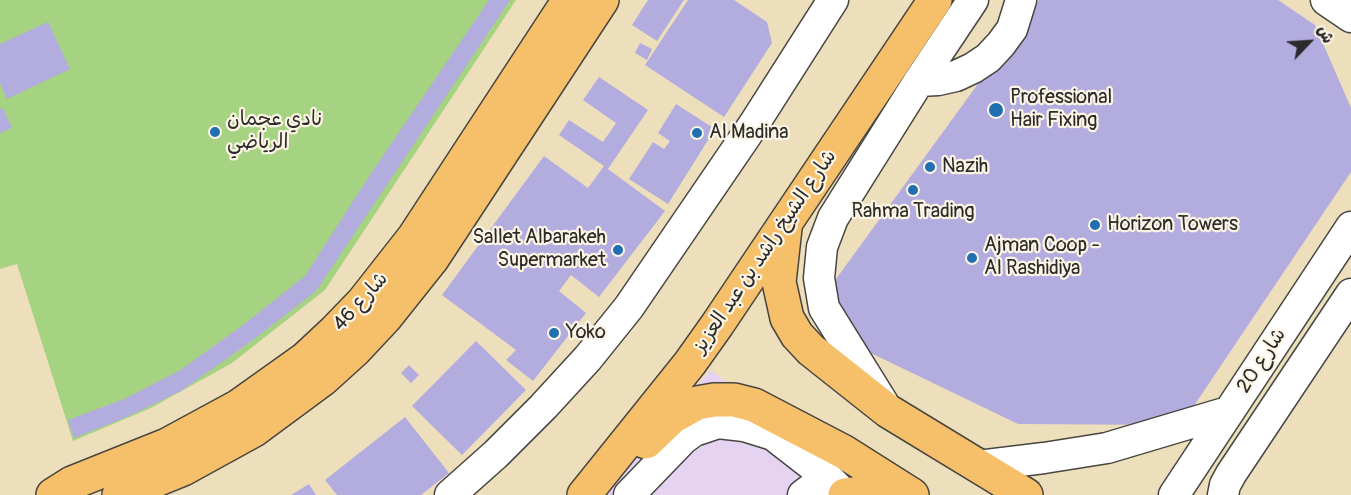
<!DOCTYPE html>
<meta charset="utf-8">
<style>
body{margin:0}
#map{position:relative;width:1351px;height:495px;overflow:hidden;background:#eddfbc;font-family:Pangolin,"Playpen Sans Arabic",sans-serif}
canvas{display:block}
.north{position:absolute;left:1279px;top:12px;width:60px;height:60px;-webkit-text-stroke:4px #fcf5e5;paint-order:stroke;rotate:65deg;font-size:16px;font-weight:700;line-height:24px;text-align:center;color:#2b2b2b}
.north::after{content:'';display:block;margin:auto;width:21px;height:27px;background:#2b2b2b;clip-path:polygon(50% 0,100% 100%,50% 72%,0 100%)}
</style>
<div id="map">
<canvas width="1351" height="495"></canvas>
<div class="north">ش</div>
</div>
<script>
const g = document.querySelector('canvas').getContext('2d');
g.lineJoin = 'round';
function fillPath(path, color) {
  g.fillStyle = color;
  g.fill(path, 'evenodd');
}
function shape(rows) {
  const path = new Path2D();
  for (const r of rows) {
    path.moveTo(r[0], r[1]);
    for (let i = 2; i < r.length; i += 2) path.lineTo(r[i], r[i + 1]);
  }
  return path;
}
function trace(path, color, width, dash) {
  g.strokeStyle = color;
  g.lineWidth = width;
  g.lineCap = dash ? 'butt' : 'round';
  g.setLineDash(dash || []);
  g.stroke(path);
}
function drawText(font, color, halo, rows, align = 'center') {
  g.font = font + ' Pangolin,"Playpen Sans Arabic",sans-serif';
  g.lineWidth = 4.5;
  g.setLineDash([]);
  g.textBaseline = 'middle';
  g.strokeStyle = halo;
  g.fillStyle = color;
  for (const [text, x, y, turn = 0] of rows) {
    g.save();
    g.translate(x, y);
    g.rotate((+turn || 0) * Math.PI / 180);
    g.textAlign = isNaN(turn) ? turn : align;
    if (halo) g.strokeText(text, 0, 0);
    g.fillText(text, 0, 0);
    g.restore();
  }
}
const built = shape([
 [711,370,869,495,599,495]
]);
const green = shape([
 [0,0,516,0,325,290,232,363,151,408,73,441,17,264,0,269]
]);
const building = shape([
 [489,0,510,0,316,291,253,340,181,391,129,416,74,438,68,420,124,399,179,371,243,325,305,276,370,175],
 [648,0,684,0,657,41,632,25],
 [688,0,734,0,767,22,772,43,724,117,645,65],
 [1039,0,1278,0,1315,25,1351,108,1351,172,1181,425,1018,424,848,342,828,305,836,279],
 [48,22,70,69,7,99,0,83,0,44],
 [640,43,652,49,647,60,635,53],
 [599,77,648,110,608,169,665,211,599,297,571,275,559,291,586,313,533,381,506,360,516,350,442,295,544,156,588,188,604,166,559,135,569,120,603,142,616,123,583,100],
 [676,104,715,129,668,204,629,179,653,142,664,149,670,141,658,133],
 [3,108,12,128,0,133,0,109],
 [476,341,526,390,462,455,412,406],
 [409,365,419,375,411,383,401,373],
 [405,417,449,473,421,495,337,495,325,480],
 [309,484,316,495,291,495]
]);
const minor = shape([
 [1326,0,1351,17],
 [919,81,938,80,956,76,973,68,988,58,1001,44,1012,29,1021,0],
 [883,403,824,308,819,278,822,247,833,218,919,81,973,0],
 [978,466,1044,458,1107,448,1228,412],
 [450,495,496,454,543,407,588,358,629,307,754,124,833,0],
 [629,495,683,439,694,431,718,423,744,426,773,435,827,477,845,495],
 [803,495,827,477],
 [1174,495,1351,227],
 [1223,495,1225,485,1231,474,1351,294]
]);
const major = shape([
 [785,228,779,282,787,318,797,335,811,350,888,411,1026,495],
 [646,442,672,417,697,403,714,400,734,400,754,405,844,452,912,495],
 [53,495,72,483,167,445,239,406,305,359,335,331,363,302,414,237,569,0],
 [119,495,183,469,254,430,323,379,355,350,385,318,432,259,602,0],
 [584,495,690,363,717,325,935,0],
 [845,495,902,489]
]);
const markers = [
 [996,110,8,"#1f6fb2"],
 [215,132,6,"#1f6fb2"],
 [697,133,6,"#1f6fb2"],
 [930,167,6,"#1f6fb2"],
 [913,190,6,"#1f6fb2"],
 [1095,225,6,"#1f6fb2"],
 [618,250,6,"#1f6fb2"],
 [972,258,6,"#1f6fb2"],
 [554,333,6,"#1f6fb2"]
];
const poiNames = [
 ["Professional",1010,98],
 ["Hair Fixing",1010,121],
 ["نادي عجمان",227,120],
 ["الرياضي",227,143],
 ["Al Madina",709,133],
 ["Nazih",942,167],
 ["Rahma Trading",913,212,"center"],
 ["Horizon Towers",1107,225],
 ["Sallet Albarakeh",606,238,"right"],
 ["Supermarket",606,261,"right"],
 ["Ajman Coop -",984,246],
 ["Al Rashidiya",984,269],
 ["Yoko",566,333]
];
const streetNames = [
 ["شارع الشيخ راشد بن عبد العزيز",765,252,-56],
 ["شارع 46",361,302,-48],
 ["شارع 20",1262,361,-57]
];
fillPath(built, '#e5d3f1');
fillPath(green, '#a6d381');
fillPath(building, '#b3acde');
trace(minor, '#484641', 33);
trace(major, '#484641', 36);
trace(minor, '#fff', 30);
trace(major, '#f6c06b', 33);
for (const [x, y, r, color] of markers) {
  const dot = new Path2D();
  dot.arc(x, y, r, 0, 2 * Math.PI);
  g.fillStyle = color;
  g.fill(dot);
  trace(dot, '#fcf5e5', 2);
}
drawText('20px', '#2b2b2b', '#fcf5e5', poiNames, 'left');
drawText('20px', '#2b2b2b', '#fcf5e5', streetNames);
</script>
